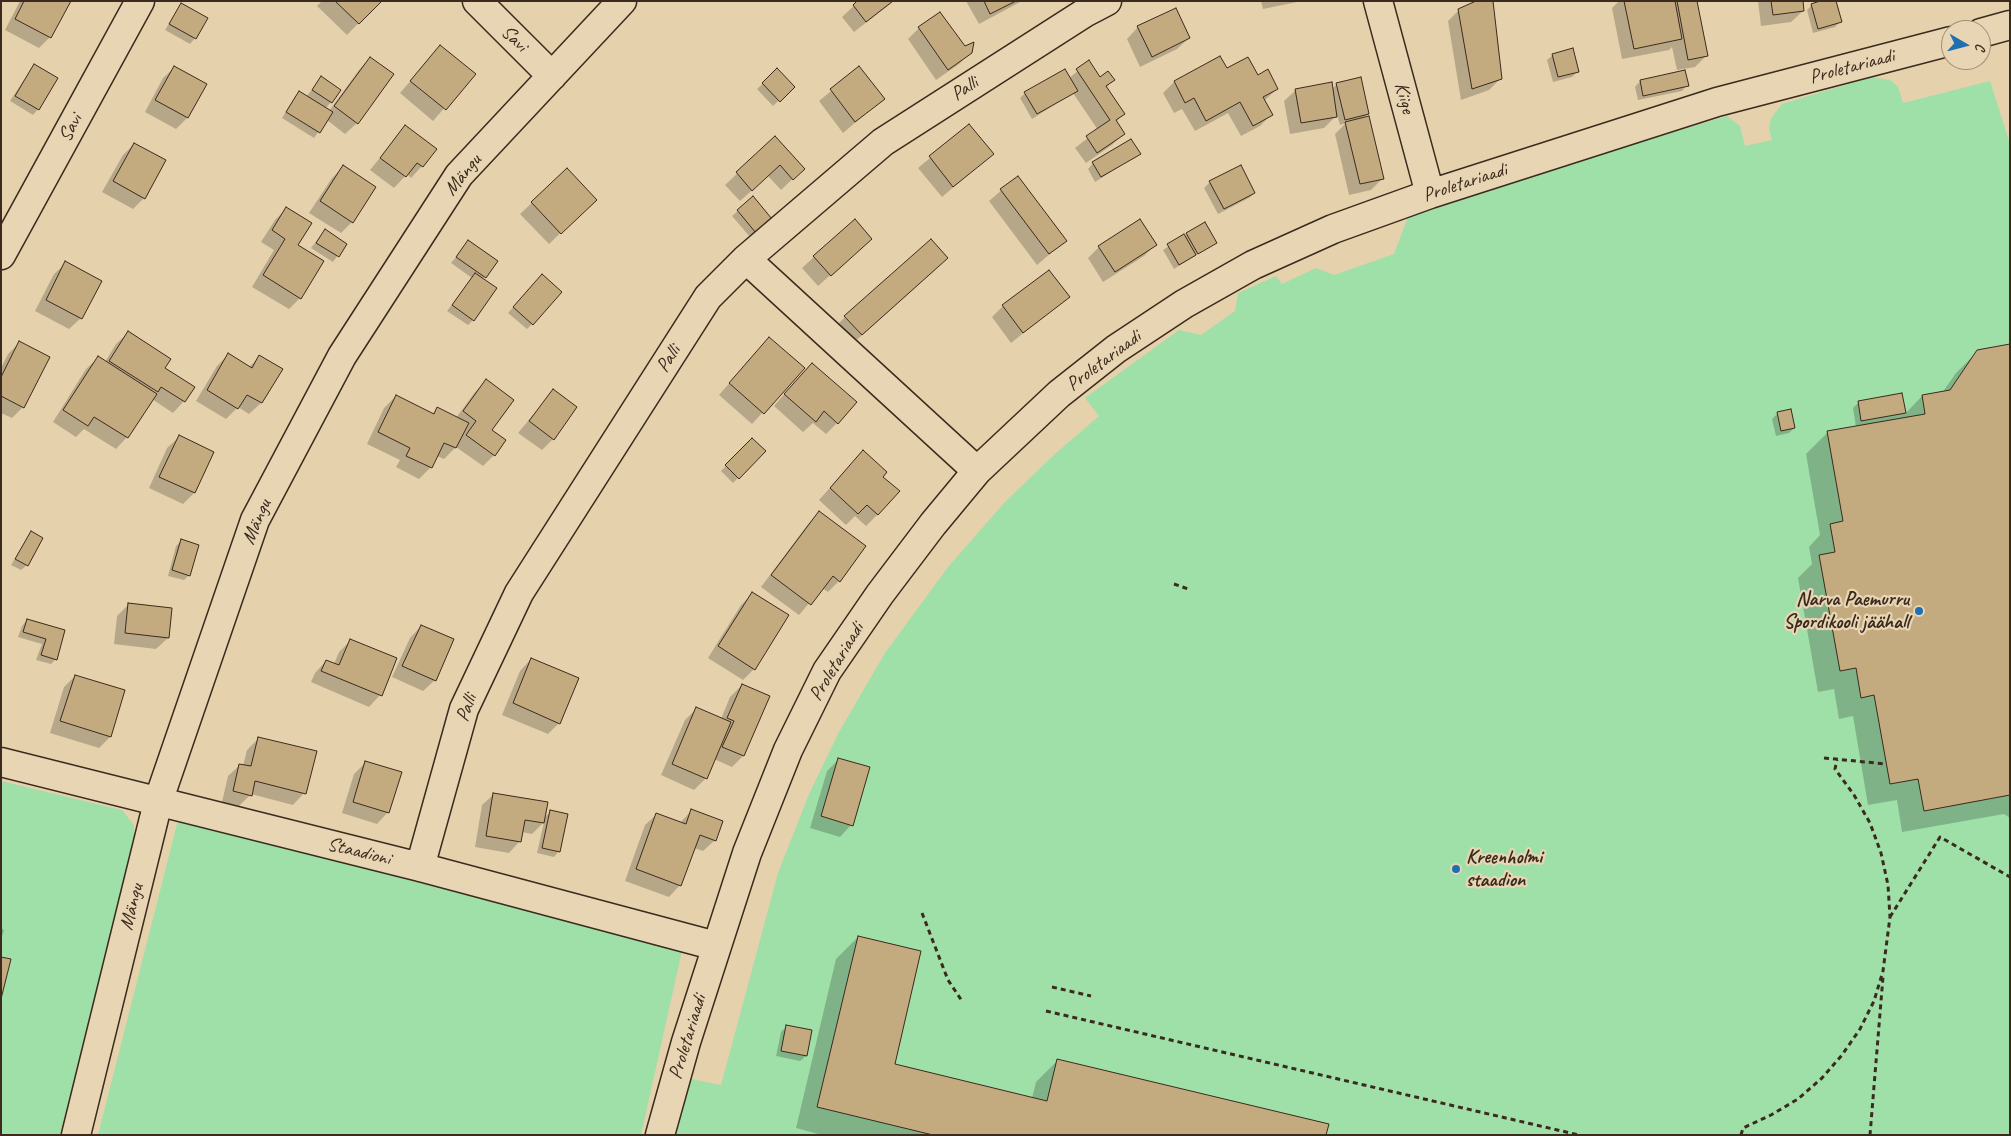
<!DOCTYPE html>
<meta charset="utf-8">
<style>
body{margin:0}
#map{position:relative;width:2011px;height:1136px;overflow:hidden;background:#e5d1ac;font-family:Caveat,sans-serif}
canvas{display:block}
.frame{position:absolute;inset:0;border:2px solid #3b2a1e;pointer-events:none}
.north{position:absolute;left:1941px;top:20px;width:50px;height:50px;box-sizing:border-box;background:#e7d5b3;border:1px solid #a29177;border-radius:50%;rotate:98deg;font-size:14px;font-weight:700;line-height:20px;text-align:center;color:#3b2a1e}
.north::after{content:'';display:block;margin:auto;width:18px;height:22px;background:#1f6fb2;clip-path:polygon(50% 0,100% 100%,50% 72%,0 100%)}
</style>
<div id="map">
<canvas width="2011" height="1136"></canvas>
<div class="frame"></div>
<div class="north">С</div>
</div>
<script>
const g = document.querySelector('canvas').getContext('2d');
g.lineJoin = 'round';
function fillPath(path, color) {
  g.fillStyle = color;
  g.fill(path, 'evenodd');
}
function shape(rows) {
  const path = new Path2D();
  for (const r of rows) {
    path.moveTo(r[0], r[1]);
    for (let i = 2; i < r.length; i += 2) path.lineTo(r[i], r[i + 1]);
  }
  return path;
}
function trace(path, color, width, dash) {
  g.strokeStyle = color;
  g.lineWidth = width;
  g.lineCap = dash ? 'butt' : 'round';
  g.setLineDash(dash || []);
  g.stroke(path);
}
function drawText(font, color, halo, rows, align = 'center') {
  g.font = font + ' Caveat,sans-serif';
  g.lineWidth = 4.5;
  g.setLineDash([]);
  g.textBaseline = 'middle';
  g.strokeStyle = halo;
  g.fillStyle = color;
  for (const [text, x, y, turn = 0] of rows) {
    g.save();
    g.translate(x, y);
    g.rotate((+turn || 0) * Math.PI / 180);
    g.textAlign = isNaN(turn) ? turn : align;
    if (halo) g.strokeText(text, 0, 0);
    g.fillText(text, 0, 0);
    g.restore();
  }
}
const green = shape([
 [1871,77,1890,80,1898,87,1903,103,1990,81,2010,144,2010,1135,676,1135,691,1079,721,1085,778,873,809,794,839,732,885,653,948,567,1005,502,1056,453,1099,416,1085,398,1179,330,1201,335,1235,311,1238,293,1276,276,1282,284,1316,268,1334,275,1394,254,1408,217,1579,160,1727,116,1740,126,1745,146,1772,140,1769,129,1771,118,1782,104],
 [1,781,122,810,134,825,134,839,60,1135,1,1135],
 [178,820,682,951,641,1135,98,1135]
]);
const shadow = shape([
 [20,1,69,1,50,37,39,48,5,30],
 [322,1,380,1,347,35,317,6],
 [859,1,894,1,854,32,842,17],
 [966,1,1022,1,979,24],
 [1261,1,1302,1,1263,9],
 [1619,1,1696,1,1707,55,1695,67,1677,70,1672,47,1669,50,1622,59,1612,8],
 [1758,1,1802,1,1803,11,1791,22,1761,26],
 [181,5,195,38,190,44,165,30],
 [1812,5,1841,21,1835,27,1813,33,1807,10],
 [1459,10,1501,78,1489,90,1461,100,1448,21],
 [1138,27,1189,38,1177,49,1140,67,1127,39],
 [919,28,971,52,959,64,936,80,908,39],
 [440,47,474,74,433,121,400,93],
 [1553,55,1578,71,1572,77,1553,82,1547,60],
 [1219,57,1226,70,1257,76,1277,89,1264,101,1271,115,1260,126,1241,136,1228,113,1195,131,1182,109,1174,113,1163,93,1174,82],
 [370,58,357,123,345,134,327,120,314,138,282,118,294,98,299,93,306,97,321,78,331,102,325,109,329,111,359,70],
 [1089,62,1100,78,1113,80,1106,88,1123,114,1116,122,1123,134,1112,145,1086,163,1075,148,1098,130,1073,93,1032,119,1020,98,1025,93,1069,78],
 [34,65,38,109,33,115,10,101],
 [175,67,206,84,187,118,176,129,145,112,163,78],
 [859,68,883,99,843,133,819,101],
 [777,70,793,87,773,106,757,89],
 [1640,81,1687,85,1682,91,1638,100,1635,87],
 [1337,84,1368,114,1362,119,1383,178,1371,190,1349,195,1335,134,1346,123,1340,125,1337,115,1324,128,1290,134,1284,101,1296,90,1331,90],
 [969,126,992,154,942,197,918,168],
 [405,127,422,166,411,178,407,174,394,188,370,170],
 [775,138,803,169,781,190,768,176,740,201,725,185],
 [134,144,144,198,133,209,102,192,123,155],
 [1139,154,1095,182,1088,169,1093,163],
 [1240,166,1254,193,1249,198,1218,214,1204,188,1210,182],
 [343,167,352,222,341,233,309,213,332,178],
 [567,170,595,200,549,244,520,214],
 [1017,177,1065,241,1037,265,989,201],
 [753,198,765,224,750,237,732,216],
 [286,209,297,246,300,298,289,309,252,287,274,250,261,242,275,220],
 [1204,223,1216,243,1174,269,1163,250],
 [325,230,346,244,333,262,311,248],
 [469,241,496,261,482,280,473,320,468,325,447,311,472,278,451,263],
 [1155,245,1144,256,1103,282,1088,258,1099,247],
 [859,250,818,286,802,268,814,257],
 [66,263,81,318,69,329,35,311,54,274],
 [935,270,850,346,834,328,845,317],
 [536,281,532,324,527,329,508,313],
 [1068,297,1011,343,992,317,1003,306],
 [128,333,163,369,184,401,173,413,152,399,127,437,116,449,84,429,76,437,53,422,86,369,98,358,105,362,116,344],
 [19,343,23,407,12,418,1,413,1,368,8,354],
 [2010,345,2010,818,2004,814,1902,832,1897,800,1868,805,1853,716,1839,719,1834,689,1818,692,1798,578,1812,564,1809,547,1820,535,1806,454,1828,432,1856,427,1853,408,1859,402,1901,395,1905,414,1922,396,1942,393,1956,373,1978,351],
 [758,350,803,368,752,424,719,395],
 [228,355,249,367,259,357,281,369,261,403,249,414,238,407,226,419,196,401,217,366],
 [800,376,837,423,826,434,813,423,803,432,774,406],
 [486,381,494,455,483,466,456,447,444,459,437,456,431,467,419,479,396,467,400,460,367,444,384,408,396,396,432,414,437,409,456,418,475,392],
 [553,391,553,439,542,450,518,433],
 [1778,413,1794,428,1789,433,1776,436,1772,419],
 [179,437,194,493,183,504,149,488,167,448],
 [752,439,764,451,733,483,721,471],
 [852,463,882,477,878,514,866,526,855,516,846,525,819,500],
 [819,513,839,581,828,592,822,588,799,615,761,587,808,524],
 [31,532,27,565,21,570,11,565],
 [181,541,189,575,184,580,168,576,176,546],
 [752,594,754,669,743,680,708,658,741,605],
 [128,605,168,638,156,649,114,644,117,616],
 [27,620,64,631,56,659,51,664,36,660,42,644,18,637,22,626],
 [421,626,435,680,423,691,392,677,410,638],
 [350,641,380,695,369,707,311,682,315,673,326,661,334,664,339,652],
 [531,659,559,723,548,734,502,715,520,671],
 [75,676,110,737,99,748,50,733,64,687],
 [742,685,769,697,743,756,732,767,714,759,706,778,694,790,661,775,685,720,696,709,721,719,730,697],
 [259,738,304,793,293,805,251,794,239,806,222,802,228,776,240,765,243,766,247,750],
 [839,759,851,825,840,837,810,828,827,771],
 [366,762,388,812,377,824,342,813,354,774],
 [494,794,544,818,550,812,559,851,554,857,537,853,544,822,532,834,522,832,520,841,509,853,475,847,482,805],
 [692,810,715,840,703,851,694,848,680,885,669,897,625,881,645,825,657,814,680,823],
 [1,928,4,930,1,940],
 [858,937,893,1065,1032,1098,1036,1082,1058,1060,1325,1135,822,1135,796,1128,836,959],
 [787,1026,811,1031,806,1056,800,1061,776,1056,781,1032]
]);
const building = shape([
 [24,1,71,1,51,38,15,19,24,1],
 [335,1,382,1,359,24,335,1],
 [857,1,893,1,866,22,853,5,857,1],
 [984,1,1016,1,990,14,984,1],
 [1476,1,1493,1,1502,79,1472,89,1458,9,1476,1],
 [1624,1,1675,1,1682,39,1634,49,1624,1],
 [1677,1,1697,1,1708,56,1688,60,1677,1],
 [1771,1,1803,1,1804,11,1773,15,1771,1],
 [1820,1,1836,1,1842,22,1818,29,1811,4,1820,1],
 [181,3,208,18,196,39,169,24,181,3],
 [1176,8,1190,38,1152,57,1137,26,1176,8],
 [940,12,965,46,974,42,972,53,948,70,918,27,940,12],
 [440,45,476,74,446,110,410,81,440,45],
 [1573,48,1579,72,1558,77,1552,54,1573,48],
 [1220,56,1227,68,1248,57,1258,75,1268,69,1278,89,1263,97,1273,115,1253,126,1240,102,1206,121,1194,98,1185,103,1174,81,1220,56],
 [370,57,394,74,358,124,334,106,370,57],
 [1089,60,1100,77,1108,71,1115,80,1106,86,1125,114,1116,120,1125,134,1097,153,1086,136,1110,120,1076,69,1089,60],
 [34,64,58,78,39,110,15,96,34,64],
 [174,66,207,84,188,118,155,100,174,66],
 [859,66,885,99,855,122,830,89,859,66],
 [777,68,795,87,780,102,762,83,777,68],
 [1065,69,1078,91,1037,114,1024,92,1065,69],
 [1685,70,1689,86,1643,96,1640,80,1685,70],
 [321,76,341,90,332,103,312,90,321,76],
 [1361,77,1369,114,1345,120,1336,83,1361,77],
 [1332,82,1337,117,1301,123,1295,89,1332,82],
 [299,91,333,112,320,133,286,112,299,91],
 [1369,116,1384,179,1360,184,1345,122,1369,116],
 [969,124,994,154,953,187,929,156,969,124],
 [405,125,437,149,423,167,417,163,406,177,380,158,405,125],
 [775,136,805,169,793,180,780,165,752,191,736,172,775,136],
 [1131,139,1141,154,1101,177,1092,162,1131,139],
 [134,143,166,160,145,199,113,181,134,143],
 [343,165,376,187,353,223,320,201,343,165],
 [1241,165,1255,193,1224,209,1209,181,1241,165],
 [567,168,597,200,561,234,531,202,567,168],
 [1018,176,1067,241,1049,254,1000,189,1018,176],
 [753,196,772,219,756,233,737,210,753,196],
 [286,207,312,223,298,245,324,261,301,299,263,275,285,239,272,230,286,207],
 [855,219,872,239,831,276,813,256,855,219],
 [1140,219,1157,245,1115,272,1098,246,1140,219],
 [1205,222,1217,243,1198,254,1186,233,1205,222],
 [325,229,347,244,339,257,316,243,325,229],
 [1184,234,1196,255,1179,265,1167,244,1184,234],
 [931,239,948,258,862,335,844,316,931,239],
 [468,240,498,261,486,278,456,257,468,240],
 [65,261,102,281,82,319,46,300,65,261],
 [1049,270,1070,297,1023,333,1002,305,1049,270],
 [475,273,497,288,474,321,452,305,475,273],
 [542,274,562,292,533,325,513,307,542,274],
 [128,331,171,359,165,368,195,387,185,402,161,387,158,392,109,361,128,331],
 [769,337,805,368,764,414,729,383,769,337],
 [19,341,50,357,24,408,1,396,1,377,19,341],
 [2010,344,2010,795,1924,811,1918,779,1890,784,1874,695,1861,698,1856,668,1840,671,1819,555,1835,552,1830,524,1843,521,1827,431,1925,414,1922,395,1950,390,1977,350,2010,344],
 [228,353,252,368,259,355,283,369,262,403,247,395,238,409,207,390,228,353],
 [98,356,157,394,128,438,94,417,88,426,63,410,98,356],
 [812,363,857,402,838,424,824,411,816,422,784,394,812,363],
 [486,379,514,400,492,430,506,440,495,456,466,435,476,421,463,411,486,379],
 [553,389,577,407,554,440,529,421,553,389],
 [1902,393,1906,413,1861,421,1858,401,1902,393],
 [396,395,434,414,437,407,469,423,456,448,444,443,432,468,406,456,410,448,378,432,396,395],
 [1791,409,1795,428,1781,431,1777,412,1791,409],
 [179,435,214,452,195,493,159,477,179,435],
 [752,438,766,451,739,479,725,465,752,438],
 [863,450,887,472,883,477,900,491,878,515,867,505,858,514,830,488,863,450],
 [819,511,866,546,840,582,833,576,811,605,771,575,819,511],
 [31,531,43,538,28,566,15,559,31,531],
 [181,539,199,545,190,576,172,570,181,539],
 [752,592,789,615,755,670,718,646,752,592],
 [128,603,172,608,169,638,125,633,128,603],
 [27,619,65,630,57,660,41,655,46,639,23,632,27,619],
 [421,625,454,639,436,681,402,666,421,625],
 [350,639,397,658,382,696,321,671,326,660,339,665,350,639],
 [531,658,579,678,560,724,513,703,531,658],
 [75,675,125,690,111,737,60,721,75,675],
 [742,684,770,696,744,756,722,747,734,721,727,718,742,684],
 [696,707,731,722,707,779,672,764,696,707],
 [258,737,317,751,306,794,255,781,252,796,233,791,239,764,251,766,258,737],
 [838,758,870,767,853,826,821,816,838,758],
 [365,761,402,772,389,813,353,802,365,761],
 [493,793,548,802,544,823,525,820,521,842,486,836,493,793],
 [691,809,723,821,716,841,700,835,681,886,636,869,656,813,686,824,691,809],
 [550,810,568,814,560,852,542,848,550,810],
 [858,936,921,951,895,1064,1047,1101,1057,1059,1329,1124,1326,1135,933,1135,817,1107,858,936],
 [1,957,11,959,1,999,1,957],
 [786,1025,812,1030,807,1056,781,1051,786,1025]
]);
const path = shape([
 [1174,584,1188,589],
 [1824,758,1886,764],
 [922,913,948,980,962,1001],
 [1890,917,1940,837,2010,877],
 [1052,987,1091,996],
 [1046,1011,1579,1135],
 [1741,1135,1743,1128,1771,1115,1798,1099,1822,1078,1842,1055,1860,1029,1874,1001,1883,971,1890,917,1888,885,1881,853,1870,823,1854,795,1835,769,1837,760],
 [1870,1135,1883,977]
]);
const minor = shape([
 [477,1,552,76],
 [1378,1,1430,194],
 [1981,33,2010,25],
 [1,255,140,1],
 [746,259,977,471],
 [1,762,420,867,716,946],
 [420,867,464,709,519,593,708,297,746,259,883,142,1086,12,1107,1],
 [76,1135,158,802,255,520,342,356,459,175,622,1],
 [660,1135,686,1042,747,853,788,750,827,671,880,594,933,524,977,471,1059,394,1116,349,1184,304,1253,265,1333,229,1430,194,1717,102,1951,41]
]);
const markers = [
 [1919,611,5,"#1f6fb2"],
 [1456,869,5,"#1f6fb2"]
];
const streetNames = [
 ["Savi",514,39,45],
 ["Proletariaadi",1852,67,-15],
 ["Palli",965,89,-33],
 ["Kiige",1404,98,75],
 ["Savi",71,128,-61],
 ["Mängu",463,175,-51],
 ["Proletariaadi",1465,183,-18],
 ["Palli",669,359,-57],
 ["Proletariaadi",1104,361,-37],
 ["Mängu",257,522,-67],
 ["Proletariaadi",837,662,-59],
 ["Palli",467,708,-69],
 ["Staadioni",359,852,14],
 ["Mängu",132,907,-76],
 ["Proletariaadi",688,1037,-73]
];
const poiNames = [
 ["Narva Paemurru",1909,600],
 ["Spordikooli jäähall",1909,623],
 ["Kreenholmi",1466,858,"left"],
 ["staadion",1466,881,"left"]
];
fillPath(green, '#9fe0a9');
fillPath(shadow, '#0003');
fillPath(building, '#c4aa7f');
trace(building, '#3b2a1e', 1);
trace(minor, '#3b2a1e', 31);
trace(path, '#3b2a1e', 3, [5, 4]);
trace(minor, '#e7d5b3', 28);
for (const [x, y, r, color] of markers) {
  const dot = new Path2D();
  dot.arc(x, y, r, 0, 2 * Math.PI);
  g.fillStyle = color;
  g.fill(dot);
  trace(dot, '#e7d5b3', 2);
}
drawText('20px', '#3b2a1e', '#e7d5b3', streetNames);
drawText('bold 20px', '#3b2a1e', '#e7d5b3', poiNames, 'right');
</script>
